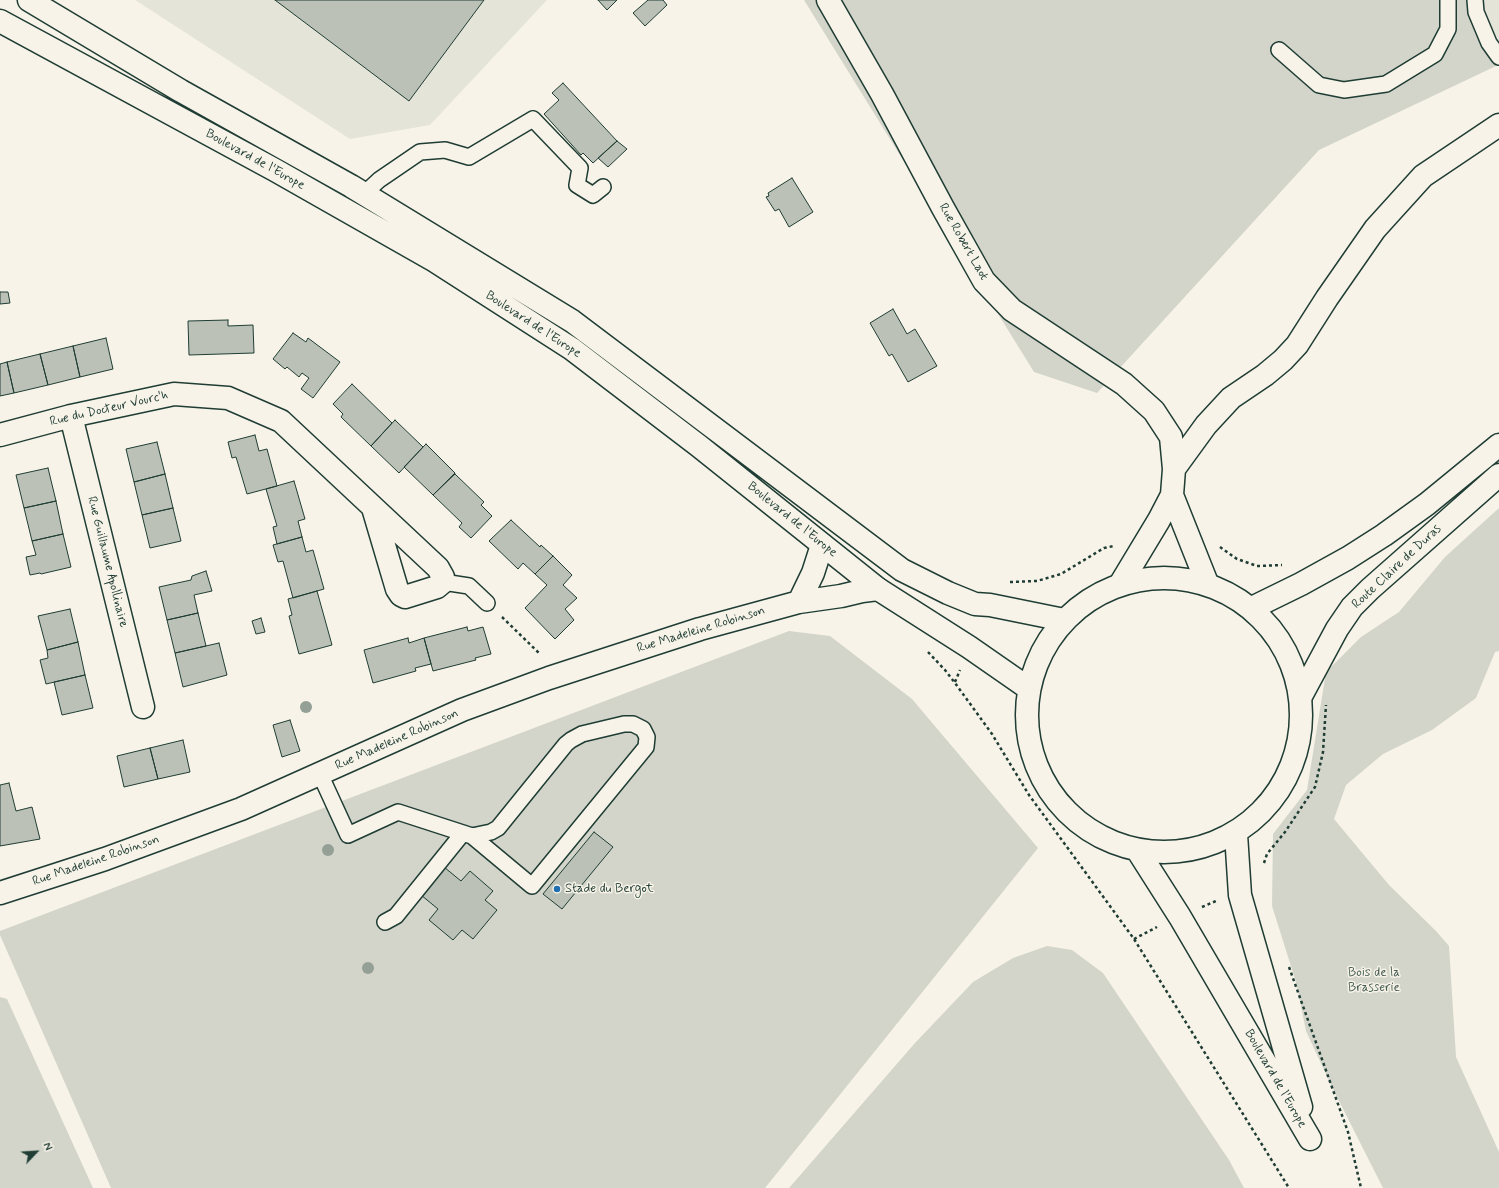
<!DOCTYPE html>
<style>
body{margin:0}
#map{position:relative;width:1499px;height:1188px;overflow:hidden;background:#f7f3e8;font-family:Mynerve,sans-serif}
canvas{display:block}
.north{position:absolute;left:16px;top:1132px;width:40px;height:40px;-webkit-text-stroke:3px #f7f3e8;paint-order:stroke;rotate:65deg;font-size:11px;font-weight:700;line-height:16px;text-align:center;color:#1f3d34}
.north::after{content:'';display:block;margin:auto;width:14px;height:18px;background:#1f3d34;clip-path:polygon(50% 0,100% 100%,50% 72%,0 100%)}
</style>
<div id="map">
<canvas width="1499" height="1188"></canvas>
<div class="north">N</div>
</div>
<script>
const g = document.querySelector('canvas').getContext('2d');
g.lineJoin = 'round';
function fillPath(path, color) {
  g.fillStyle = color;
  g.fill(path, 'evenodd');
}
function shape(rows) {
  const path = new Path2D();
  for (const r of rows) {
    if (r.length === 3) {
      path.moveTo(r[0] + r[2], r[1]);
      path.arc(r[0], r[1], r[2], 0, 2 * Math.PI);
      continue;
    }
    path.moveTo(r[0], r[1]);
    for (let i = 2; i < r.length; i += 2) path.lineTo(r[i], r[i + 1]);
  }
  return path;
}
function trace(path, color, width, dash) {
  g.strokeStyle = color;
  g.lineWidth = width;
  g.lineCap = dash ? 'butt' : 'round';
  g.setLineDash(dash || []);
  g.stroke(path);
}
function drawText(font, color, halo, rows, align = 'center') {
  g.font = font + ' Mynerve,sans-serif';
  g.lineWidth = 3;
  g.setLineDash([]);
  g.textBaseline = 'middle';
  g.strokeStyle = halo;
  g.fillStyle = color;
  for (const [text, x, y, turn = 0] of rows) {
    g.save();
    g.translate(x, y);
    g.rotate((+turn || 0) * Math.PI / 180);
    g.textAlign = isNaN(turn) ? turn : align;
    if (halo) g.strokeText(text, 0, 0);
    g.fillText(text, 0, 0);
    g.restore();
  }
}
const built = shape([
 [135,0,547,0,430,125,350,139],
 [1467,0,1499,0,1499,65,1496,66,1472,24]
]);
const green = shape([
 [804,0,1467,0,1472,24,1496,66,1319,150,1097,393,1034,372],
 [1499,508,1499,651,1495,652,1476,698,1432,730,1383,754,1346,785,1334,819,1389,885,1436,931,1449,946,1456,1057,1499,1152,1499,1188,1383,1188,1331,1085,1306,1031,1296,982,1272,906,1273,834,1307,790,1326,672,1361,637,1399,612,1445,557],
 [789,631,830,636,912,699,1038,848,765,1188,111,1188,0,935,0,931],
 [1047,946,1072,950,1103,973,1229,1160,1244,1188,789,1188,915,1043,973,982,1013,958],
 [0,997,7,999,93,1188,0,1188]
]);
const building = shape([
 [275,0,484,0,409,101,275,0],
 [598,0,617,0,607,10,598,0],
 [648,0,663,0,667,5,645,26,633,13,648,0],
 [563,83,617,141,593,163,583,153,581,155,544,114,559,100,552,93,563,83],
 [617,141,627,149,608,167,598,158,617,141],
 [792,178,813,212,789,227,779,209,775,211,766,197,769,196,768,193,792,178],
 [0,292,8,292,10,303,0,304,0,292],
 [893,309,907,334,915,329,937,366,908,382,892,354,889,356,870,323,893,309],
 [228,320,228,326,253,325,254,353,189,355,188,321,228,320],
 [293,333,306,342,308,338,340,362,313,398,301,389,309,378,302,373,299,377,287,367,285,369,273,359,293,333],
 [106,338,113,369,80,377,73,346,106,338],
 [73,346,80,377,48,385,40,354,73,346],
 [40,354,48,385,14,393,7,362,40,354],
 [7,362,14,393,0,396,0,364,7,362],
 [352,384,392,423,371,446,341,417,343,414,333,404,352,384],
 [395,420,423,447,399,473,371,446,395,420],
 [255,435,259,451,267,449,277,486,247,494,236,457,232,458,228,442,255,435],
 [157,442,165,474,134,482,126,449,157,442],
 [426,444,455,473,433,495,404,467,426,444],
 [48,468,56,501,24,508,16,475,48,468],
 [165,474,173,508,142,515,134,482,165,474],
 [455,474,484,502,481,505,492,516,471,538,459,527,462,523,433,495,455,474],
 [294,481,305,519,298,521,302,537,277,544,273,527,277,526,266,489,294,481],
 [56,501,63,534,32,541,24,508,56,501],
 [173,508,181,541,150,548,142,515,173,508],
 [511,520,540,547,541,545,553,556,535,574,523,563,518,569,489,541,511,520],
 [63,534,71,567,41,574,40,573,30,575,26,557,36,555,32,541,63,534],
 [302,537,306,552,313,550,324,589,293,598,283,561,278,562,273,545,302,537],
 [553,556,572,575,563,585,577,598,565,609,574,620,555,639,525,608,547,585,535,574,553,556],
 [206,571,212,591,194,595,198,613,167,620,159,587,191,580,192,576,206,571],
 [317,591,332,645,299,654,289,616,292,615,288,599,317,591],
 [70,609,78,642,47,650,38,616,70,609],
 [198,613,206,646,175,653,167,620,198,613],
 [261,618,265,632,256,634,252,621,261,618],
 [467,627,468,631,483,627,491,654,475,658,476,660,433,671,424,638,467,627],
 [408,638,409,643,424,638,431,664,415,668,416,671,373,683,364,650,408,638],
 [78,642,85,675,46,684,40,660,48,658,47,650,78,642],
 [219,643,227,675,183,687,175,653,219,643],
 [85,675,93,708,62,715,54,682,85,675],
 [290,720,300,751,282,757,273,725,290,720],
 [183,740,190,772,158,779,150,748,183,740],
 [150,748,158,779,124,787,117,756,150,748],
 [9,783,16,811,32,807,40,839,0,846,0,785,9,783],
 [594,832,613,847,562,909,543,894,594,832],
 [444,867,461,881,470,871,493,891,485,900,497,910,473,939,462,930,453,940,429,920,438,909,421,895,444,867]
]);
const path = shape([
 [1220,547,1237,559,1257,566,1282,565],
 [1010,582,1037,581,1061,574,1104,548,1114,546],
 [502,617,540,654],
 [928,652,945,670,955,683,992,734,1029,795,1134,939,1289,1188],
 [955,682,960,670],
 [1264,863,1267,854,1285,832,1315,787,1323,752,1326,705],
 [1202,907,1216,901],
 [1134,939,1157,927],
 [1289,967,1348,1132,1361,1188]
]);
const lane = shape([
 [1475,0,1476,12,1489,43,1499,57],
 [1279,50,1319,85,1344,90,1386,84,1435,54,1448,29,1448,0],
 [364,194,379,180,420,152,445,150,469,157,533,119,580,168,577,185,593,195,603,187],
 [443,582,469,586,487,603],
 [320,774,348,835,398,812,472,836,491,832,498,828,566,744,571,740,582,734,624,724,633,724,643,729,647,737,646,747,532,886,472,836],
 [385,922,396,916,463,833]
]);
const street = shape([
 [828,0,882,94,943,208,984,281,1012,310,1124,384,1154,411,1171,437,1174,469,1172,495,1159,520,1121,583],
 [71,416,143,707],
 [0,435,71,416,174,394,228,398,281,421,438,568,443,577,443,582,437,587,405,597,401,595,397,589,373,508],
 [1174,469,1206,425,1231,398,1265,375,1283,360,1297,345,1327,298,1375,229,1423,176,1499,125],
 [1172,495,1207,583],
 [799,602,813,573,822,545],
 [0,893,105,859,241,809,462,710,549,678,700,629,799,602,841,596,862,591,878,589]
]);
const secondary = shape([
 [1252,608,1301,584,1348,558,1384,535,1427,504,1499,445],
 [1301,696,1337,629,1352,607,1370,589,1499,475]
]);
const primary = shape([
 [29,0,181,91,351,186,572,321,902,570,948,593,975,604,990,605,1064,620],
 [0,21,275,170,435,261,572,349,699,446,878,589,969,647,1028,688],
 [1164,715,137],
 [1236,834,1240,895,1301,1107],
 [1138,851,1180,917,1310,1139]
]);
const trees = [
 [306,707],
 [328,850],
 [368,968]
];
const markers = [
 [557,889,4,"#1f6fb2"]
];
const streetNames = [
 ["Boulevard de l'Europe",255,160,29],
 ["Rue Robert Laot",963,242,60],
 ["Boulevard de l'Europe",533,325,33],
 ["Rue du Docteur Vourc'h",109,409,-13],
 ["Boulevard de l'Europe",792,520,39],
 ["Rue Guillaume Apollinaire",107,562,76],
 ["Route Claire de Duras",1397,567,-43],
 ["Rue Madeleine Robinson",701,630,-17],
 ["Rue Madeleine Robinson",397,740,-24],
 ["Rue Madeleine Robinson",96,861,-19],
 ["Boulevard de l'Europe",1275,1079,60]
];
const poiNames = [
 ["Stade du Bergot",565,889]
];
const parkNames = [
 ["Bois de la",1374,973],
 ["Brasserie",1374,988]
];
fillPath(built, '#e5e4d9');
fillPath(green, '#d3d5ca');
fillPath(building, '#bbc1b6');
trace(building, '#1f3d34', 1);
trace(lane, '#1f3d34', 18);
trace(street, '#1f3d34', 25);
trace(secondary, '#1f3d34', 25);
trace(primary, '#1f3d34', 25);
trace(path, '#1f3d34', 2.5, [3, 3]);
trace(lane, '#f7f3e8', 15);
trace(street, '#f7f3e8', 22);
trace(secondary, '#f7f3e8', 22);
trace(primary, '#f7f3e8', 22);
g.fillStyle = '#949f96';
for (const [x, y] of trees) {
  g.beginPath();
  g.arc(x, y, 6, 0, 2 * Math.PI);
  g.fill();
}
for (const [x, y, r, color] of markers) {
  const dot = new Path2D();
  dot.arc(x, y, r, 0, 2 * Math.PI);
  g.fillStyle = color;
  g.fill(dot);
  trace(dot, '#f7f3e8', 1.5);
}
drawText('13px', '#1f3d34', '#f7f3e8', streetNames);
drawText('13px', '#1f3d34', '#f7f3e8', poiNames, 'left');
drawText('13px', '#435b52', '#f7f3e8', parkNames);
</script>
